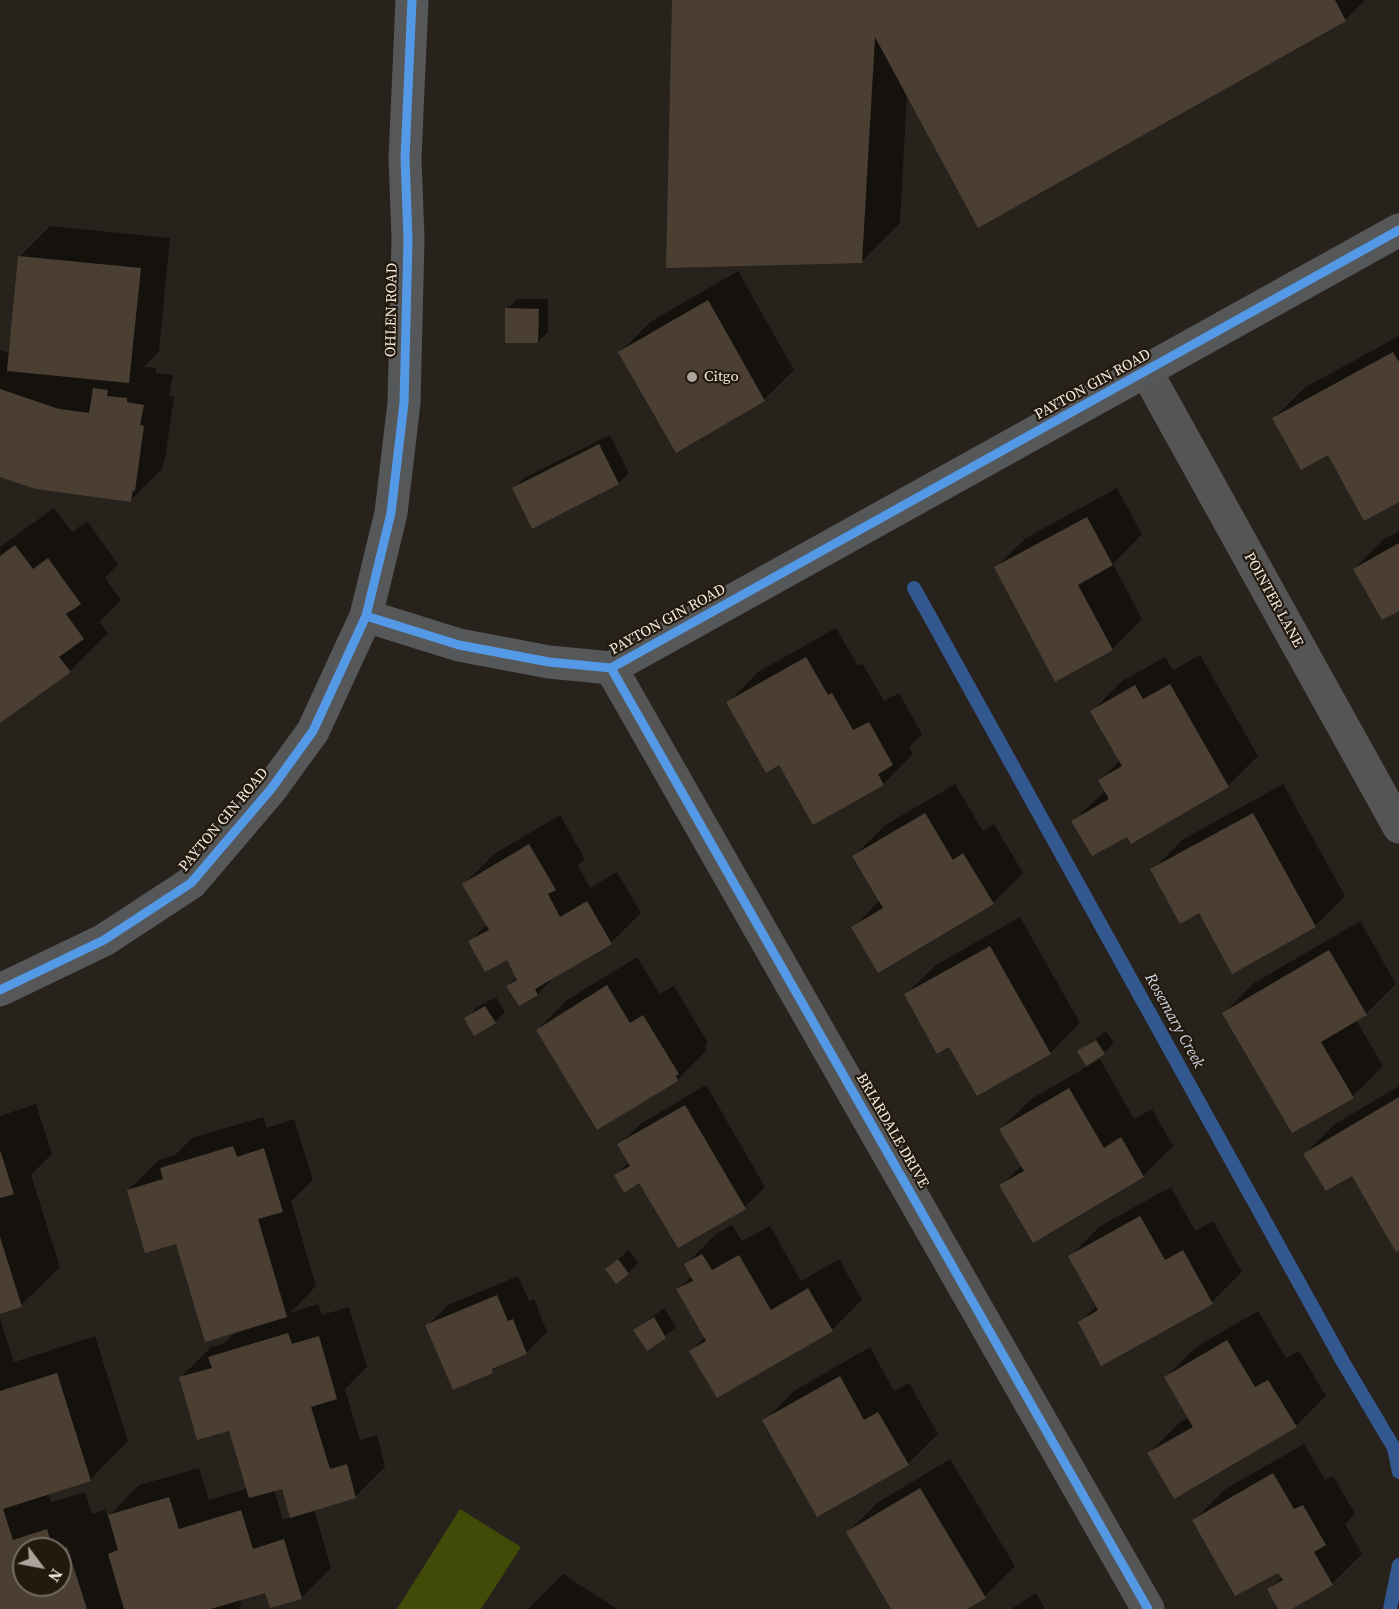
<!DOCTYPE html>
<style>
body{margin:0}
#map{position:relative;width:1399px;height:1609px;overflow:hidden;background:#28221c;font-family:"Source Serif 4",serif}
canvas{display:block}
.north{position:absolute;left:12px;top:1537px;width:60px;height:60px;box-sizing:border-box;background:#24190d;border:2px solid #766d62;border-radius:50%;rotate:122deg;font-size:16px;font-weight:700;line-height:24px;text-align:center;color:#f2eae2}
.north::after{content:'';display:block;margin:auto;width:21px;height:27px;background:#aba49d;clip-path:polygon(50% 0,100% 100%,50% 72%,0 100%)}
</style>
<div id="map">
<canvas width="1399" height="1609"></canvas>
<div class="north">N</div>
</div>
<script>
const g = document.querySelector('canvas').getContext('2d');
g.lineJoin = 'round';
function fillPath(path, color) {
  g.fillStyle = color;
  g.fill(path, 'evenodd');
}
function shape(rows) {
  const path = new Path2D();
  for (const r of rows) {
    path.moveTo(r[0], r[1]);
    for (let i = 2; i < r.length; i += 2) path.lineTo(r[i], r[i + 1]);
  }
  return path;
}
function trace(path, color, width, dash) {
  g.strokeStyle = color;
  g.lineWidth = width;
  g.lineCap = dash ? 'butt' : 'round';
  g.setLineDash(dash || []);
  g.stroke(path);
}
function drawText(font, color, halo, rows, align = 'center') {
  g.font = font + ' "Source Serif 4",serif';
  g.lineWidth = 4.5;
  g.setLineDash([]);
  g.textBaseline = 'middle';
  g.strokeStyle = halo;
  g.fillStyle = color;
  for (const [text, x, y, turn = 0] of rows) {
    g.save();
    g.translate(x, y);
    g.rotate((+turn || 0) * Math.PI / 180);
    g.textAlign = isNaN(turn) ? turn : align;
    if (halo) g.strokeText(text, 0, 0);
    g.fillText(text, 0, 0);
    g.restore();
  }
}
const green = shape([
 [460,1509,521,1547,481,1609,397,1609]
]);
const shadow = shape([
 [674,0,1365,0,1345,20,978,226,907,93,900,223,861,262],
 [50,226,170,238,159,351,144,367,156,368,156,373,173,375,169,396,174,396,165,459,161,470,131,500,0,476,0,350,10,353,20,256],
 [738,271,794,370,764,400,620,352,650,322],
 [517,299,548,299,548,332,538,342,507,309],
 [1399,336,1399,500,1274,418,1304,388],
 [610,435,629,473,619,483,514,489,524,478],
 [1117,488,1142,534,1113,564,1142,619,1112,649,995,568,1026,538],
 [54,508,72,532,87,521,118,564,105,578,121,600,99,622,108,633,70,671,0,721,0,547],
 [1399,531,1399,609,1354,569,1384,539],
 [836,628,858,666,863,664,884,701,899,693,922,734,909,747,913,754,883,784,728,702,758,672],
 [1200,655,1258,756,1228,786,1127,835,1073,821,1106,790,1100,780,1120,760,1092,711,1122,681,1165,657,1173,670],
 [955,784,983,831,994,824,1023,873,993,903,879,971,853,928,880,900,854,856,884,826],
 [1283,784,1345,896,1315,926,1199,911,1152,870,1182,840],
 [560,815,585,859,578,866,590,888,617,872,641,913,611,943,557,974,538,994,519,1004,508,986,517,977,507,958,470,942,487,924,464,884,494,854],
 [1020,917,1080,1023,1050,1053,949,1045,905,995,936,965],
 [1360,921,1396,984,1366,1014,1356,1020,1383,1066,1353,1096,1293,1131,1224,1013,1254,983],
 [637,957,660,994,674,986,708,1043,705,1046,707,1050,677,1080,537,1030,567,1000],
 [496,997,505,1012,495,1022,466,1019,476,1008],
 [1106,1031,1114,1043,1104,1053,1079,1051],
 [1100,1059,1134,1119,1152,1109,1173,1146,1143,1176,1001,1186,1022,1165,1001,1129,1031,1099],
 [706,1085,765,1187,745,1207,616,1175,629,1162,619,1145,640,1124],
 [1399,1086,1399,1249,1352,1174,1305,1154,1335,1124],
 [36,1104,52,1154,31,1175,60,1267,21,1305,0,1312,0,1116],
 [263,1117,267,1128,294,1119,313,1180,291,1201,316,1286,290,1313,318,1304,322,1315,349,1307,367,1367,345,1389,360,1440,377,1435,385,1467,355,1497,314,1509,331,1568,301,1598,266,1591,240,1599,241,1605,238,1609,0,1609,0,1319,14,1362,95,1336,128,1441,90,1480,48,1493,51,1502,85,1492,92,1514,105,1510,108,1517,139,1485,199,1468,209,1500,248,1488,230,1429,181,1377,211,1347,223,1344,237,1331,177,1242,128,1190,159,1160,175,1155,192,1138],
 [283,1487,292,1517,283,1520,274,1490],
 [24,1549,60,1549,60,1585,24,1585],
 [1171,1187,1195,1231,1213,1221,1242,1272,1212,1302,1080,1322,1097,1305,1070,1256,1100,1226],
 [732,1225,742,1241,770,1226,801,1281,839,1259,862,1300,832,1330,691,1351,705,1337,678,1290,692,1276,686,1264,716,1234],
 [629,1250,638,1263,628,1273,607,1269],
 [518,1276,529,1301,534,1299,547,1332,527,1352,500,1364,492,1372,427,1326,448,1305],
 [664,1308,676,1327,647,1349,635,1330],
 [1258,1311,1286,1358,1299,1351,1326,1396,1296,1426,1149,1453,1179,1423,1189,1417,1166,1377,1196,1347],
 [870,1347,894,1391,909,1383,938,1434,908,1464,818,1515,764,1421,794,1391],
 [1304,1444,1325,1480,1333,1476,1355,1514,1345,1524,1362,1554,1332,1584,1289,1609,1280,1609,1269,1590,1282,1577,1279,1571,1194,1520,1224,1490],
 [950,1459,1015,1566,985,1596,964,1609,893,1609,847,1533,877,1503],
 [563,1574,617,1609,528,1609],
 [1036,1593,1045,1609,1011,1609]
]);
const stream = shape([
 [914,588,1343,1362,1394,1448,1399,1472],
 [1390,1609,1399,1565]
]);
const building = shape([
 [672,0,1335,0,1346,21,978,228,875,37,862,263,666,268],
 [18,256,141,268,129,383,7,371],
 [708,300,765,401,676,453,618,352],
 [505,308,539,309,538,343,505,343],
 [1393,352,1399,362,1399,502,1364,521,1328,455,1301,470,1272,418],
 [93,388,108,390,107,396,127,398,127,402,144,405,140,425,144,426,135,491,133,490,131,502,36,489,0,477,0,389,59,409,89,413],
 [599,444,619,484,532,529,512,488],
 [1087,517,1113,565,1078,585,1113,650,1055,682,994,567],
 [1399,543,1399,611,1382,620,1353,569],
 [15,545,33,569,48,558,81,604,66,614,84,639,59,657,71,672,0,723,0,556],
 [806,657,828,695,832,693,853,730,869,722,893,765,878,774,884,785,813,825,779,765,766,773,726,702],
 [1170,684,1229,787,1131,844,1127,837,1092,856,1071,821,1109,799,1098,780,1122,766,1090,711,1135,685,1143,699],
 [925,813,953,860,963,853,994,904,878,973,851,927,883,908,852,856],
 [1253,813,1316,927,1232,974,1199,913,1180,924,1150,869],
 [529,844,556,890,548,894,560,917,587,901,612,944,535,989,538,995,519,1006,506,986,517,980,507,960,485,972,468,941,489,930,462,884],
 [990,946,1051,1054,977,1096,949,1047,937,1054,904,994],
 [1329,950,1367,1015,1321,1042,1354,1098,1292,1133,1222,1013],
 [607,985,630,1023,643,1015,679,1074,676,1076,678,1081,597,1130,536,1030],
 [485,1006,496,1023,474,1036,464,1018],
 [1096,1040,1105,1054,1086,1066,1077,1051],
 [1069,1088,1104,1148,1121,1137,1144,1177,1033,1243,999,1185,1024,1171,999,1129],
 [1399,1097,1399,1251,1396,1252,1352,1176,1326,1191,1303,1154],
 [685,1105,746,1209,678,1248,639,1183,624,1193,614,1175,630,1166,617,1144],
 [233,1146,237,1157,264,1148,283,1212,258,1219,287,1317,205,1342,176,1244,145,1253,127,1190,163,1179,160,1168],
 [0,1150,14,1194,0,1198],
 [1140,1216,1165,1260,1183,1250,1213,1304,1101,1366,1078,1322,1098,1310,1068,1256],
 [0,1237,22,1307,0,1314],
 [702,1254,712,1270,739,1255,771,1310,808,1288,833,1331,717,1398,689,1351,706,1341,676,1289,693,1281,684,1264],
 [618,1259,629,1274,616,1284,605,1269],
 [497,1295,508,1321,513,1319,527,1354,492,1369,493,1373,453,1390,425,1325],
 [654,1317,666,1338,647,1351,633,1330],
 [288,1333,292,1344,319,1336,337,1399,311,1407,330,1469,347,1464,356,1498,290,1518,282,1489,249,1498,229,1431,197,1440,179,1377,212,1368,208,1357],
 [1227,1340,1255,1387,1268,1380,1297,1427,1174,1499,1147,1453,1193,1427,1164,1377],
 [57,1373,91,1481,3,1509,13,1540,47,1529,53,1549,24,1549,24,1585,60,1585,60,1549,67,1547,87,1609,0,1609,0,1391],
 [840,1376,864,1420,878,1412,909,1465,817,1517,762,1420],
 [1273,1473,1294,1509,1303,1505,1326,1545,1314,1552,1333,1585,1292,1609,1278,1609,1267,1589,1283,1580,1278,1573,1235,1596,1192,1520],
 [920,1488,986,1598,967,1609,891,1609,846,1532],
 [169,1497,179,1529,241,1510,253,1549,284,1539,302,1599,270,1608,265,1593,211,1609,124,1609,108,1554,118,1550,108,1515]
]);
const street = shape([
 [1147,373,1399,827],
 [611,668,1148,1609]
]);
const secondary = shape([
 [366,616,459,645,549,662,611,668,1399,230],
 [0,990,104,940,191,883,271,789,313,731,366,616,391,513,404,403,408,239,405,158,412,0]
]);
const cycleway = shape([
 [366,616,459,645,549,662,611,668,1399,230],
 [611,668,1148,1609],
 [0,990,104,940,191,883,271,789,313,731,366,616,391,513,404,403,408,239,405,158,412,0]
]);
const markers = [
 [692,377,6,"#aba49d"]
];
const streetNames = [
 ["OHLEN ROAD",392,310,-89],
 ["PAYTON GIN ROAD",1093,385,-29],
 ["POINTER LANE",1273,600,61],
 ["PAYTON GIN ROAD",668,620,-29],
 ["PAYTON GIN ROAD",224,820,-50],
 ["BRIARDALE DRIVE",892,1131,60]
];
const poiNames = [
 ["Citgo",704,377]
];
const waterNames = [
 ["Rosemary Creek",1174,1021,61]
];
fillPath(green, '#404b07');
fillPath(shadow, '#0007');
trace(stream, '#335890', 14);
fillPath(building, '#4a3f32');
trace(street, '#555', 33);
trace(secondary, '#565758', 33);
trace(cycleway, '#5399e6', 9);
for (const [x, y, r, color] of markers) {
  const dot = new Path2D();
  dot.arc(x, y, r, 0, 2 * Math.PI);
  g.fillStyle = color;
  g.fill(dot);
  trace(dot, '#24190d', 2);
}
drawText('15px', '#f2eae2', '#24190d', streetNames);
drawText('15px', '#f2eae2', '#24190d', poiNames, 'left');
drawText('italic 16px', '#cedaec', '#24190d', waterNames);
</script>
